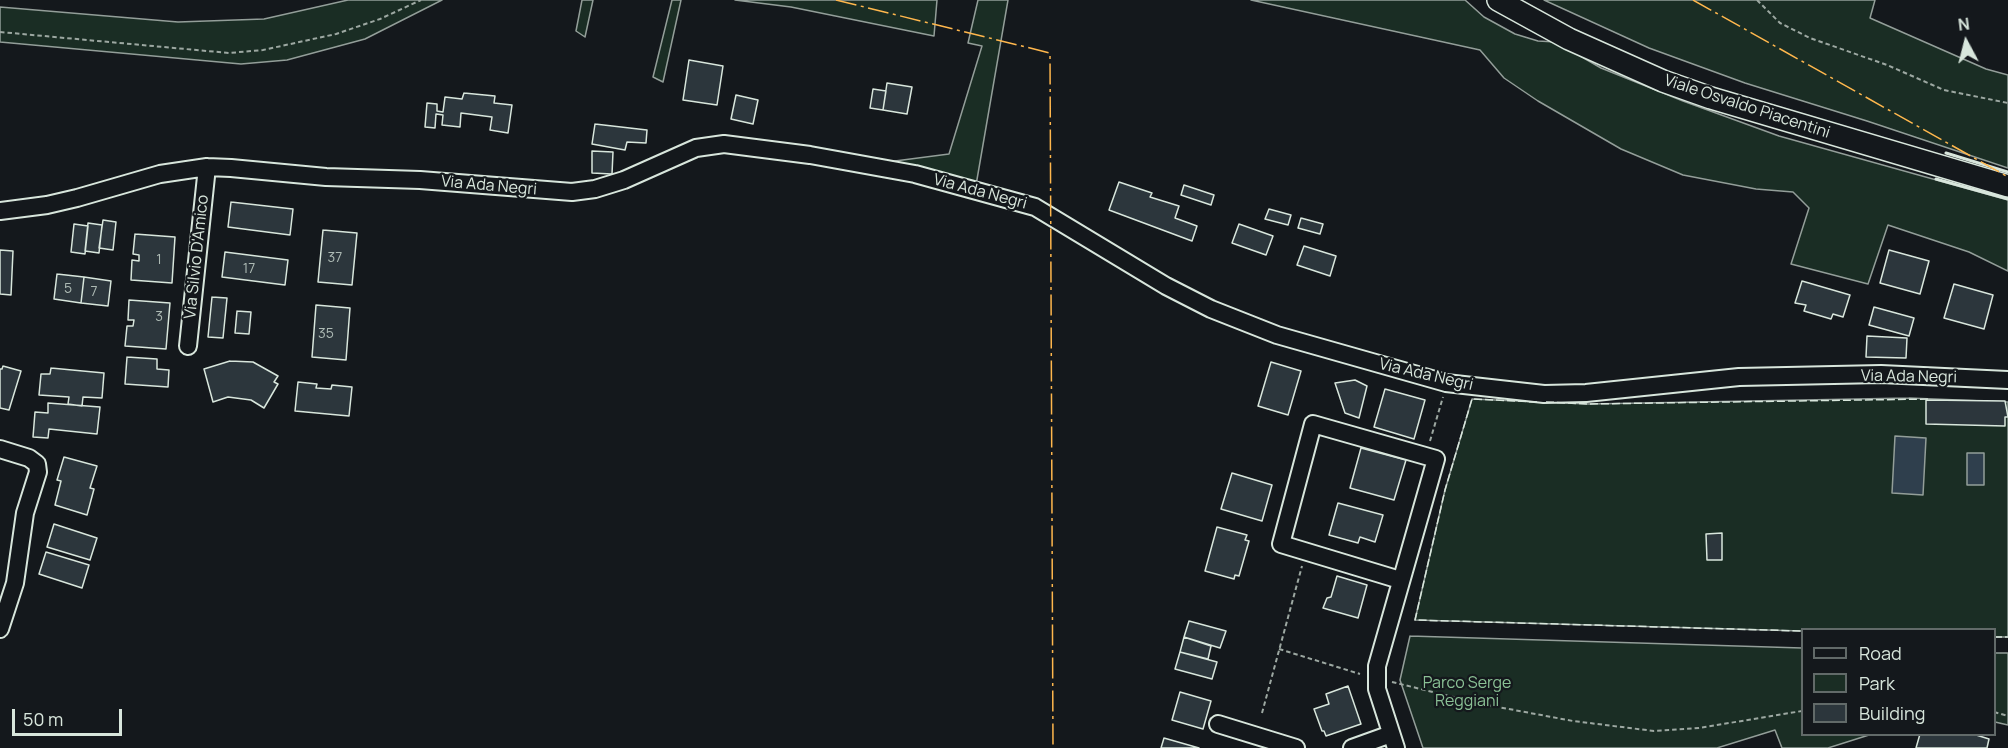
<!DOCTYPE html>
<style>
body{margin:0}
#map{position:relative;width:2008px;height:748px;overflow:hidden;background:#14181c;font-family:Manrope,sans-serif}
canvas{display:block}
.legend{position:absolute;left:1801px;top:628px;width:195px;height:108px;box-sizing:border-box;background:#14181c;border:2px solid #626a69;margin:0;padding:8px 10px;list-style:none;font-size:18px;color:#d8e6dc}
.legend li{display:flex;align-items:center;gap:12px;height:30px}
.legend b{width:30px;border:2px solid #626a69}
.north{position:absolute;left:1936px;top:12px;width:60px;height:60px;-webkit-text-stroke:4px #14181c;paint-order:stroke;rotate:353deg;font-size:16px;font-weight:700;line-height:24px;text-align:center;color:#d8e6dc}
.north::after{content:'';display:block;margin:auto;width:21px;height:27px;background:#d8e6dc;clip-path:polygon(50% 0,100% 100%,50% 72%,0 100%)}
.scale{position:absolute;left:12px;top:709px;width:110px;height:27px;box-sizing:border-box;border:3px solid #d8e6dc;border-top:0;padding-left:8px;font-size:18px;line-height:21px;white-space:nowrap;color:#d8e6dc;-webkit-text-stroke:4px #14181c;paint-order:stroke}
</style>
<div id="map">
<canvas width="2008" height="748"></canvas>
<ul class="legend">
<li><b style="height:8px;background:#14181c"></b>Road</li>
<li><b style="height:16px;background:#1a2d24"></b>Park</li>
<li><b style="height:16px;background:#2c363c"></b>Building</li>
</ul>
<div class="north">N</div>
<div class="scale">50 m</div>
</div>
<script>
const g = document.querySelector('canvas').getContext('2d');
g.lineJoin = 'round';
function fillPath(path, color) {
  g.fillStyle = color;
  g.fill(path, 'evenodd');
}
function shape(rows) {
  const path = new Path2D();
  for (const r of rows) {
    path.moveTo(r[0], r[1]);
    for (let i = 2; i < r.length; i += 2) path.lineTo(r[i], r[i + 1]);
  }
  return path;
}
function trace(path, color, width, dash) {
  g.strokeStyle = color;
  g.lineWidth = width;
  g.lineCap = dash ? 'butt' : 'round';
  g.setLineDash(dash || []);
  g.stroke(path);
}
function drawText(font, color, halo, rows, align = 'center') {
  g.font = font + ' Manrope,sans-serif';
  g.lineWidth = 4.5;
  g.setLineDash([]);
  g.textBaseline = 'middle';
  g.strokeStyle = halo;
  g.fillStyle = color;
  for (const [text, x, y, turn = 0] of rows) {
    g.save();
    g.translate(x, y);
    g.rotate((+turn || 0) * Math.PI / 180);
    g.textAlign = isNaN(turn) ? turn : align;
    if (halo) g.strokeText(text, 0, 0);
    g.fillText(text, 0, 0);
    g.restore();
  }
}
const green = shape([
 [348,0,442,0,365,39,287,60,241,64,0,42,0,7,178,22,264,19,348,0],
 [582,0,593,0,585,37,576,31,582,0],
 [672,0,681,0,663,82,653,77,672,0],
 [735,0,937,0,934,36,791,7,735,0],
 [978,0,1008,0,975,191,864,165,949,154,982,46,968,43,978,0],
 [1251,0,1465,0,1484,17,1515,34,1538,41,1556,42,1601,68,1683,101,1779,136,2008,200,2008,271,1969,252,1888,225,1868,284,1791,264,1809,208,1793,192,1756,189,1683,175,1621,149,1538,101,1504,78,1480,50,1251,0],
 [1544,0,1875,0,1870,18,1986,69,2008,75,2008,168,1867,121,1745,83,1649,48,1544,0],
 [1909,398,2008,402,2008,637,1995,637,1994,630,1802,630,1802,631,1415,620,1445,490,1472,399,1589,404,1909,398],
 [1410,636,1802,648,1802,734,1869,735,1828,748,1782,748,1775,730,1717,748,1423,748,1400,680,1410,636],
 [1995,653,2008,653,2008,725,1995,722,1995,653]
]);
const water = shape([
 [1895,436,1926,438,1923,495,1892,493,1895,436],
 [1967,453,1984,453,1984,485,1967,485,1967,453]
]);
const building = shape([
 [689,60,723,66,717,105,683,100,689,60],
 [887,83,912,87,907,114,883,110,887,83],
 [873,89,886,91,883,110,870,108,873,89],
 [464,93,495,96,494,103,512,105,508,133,490,130,492,117,461,113,460,127,442,125,443,115,436,114,435,128,425,127,427,103,437,104,437,111,443,112,445,97,462,99,464,93],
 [736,95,758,100,753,124,731,119,736,95],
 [595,124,647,130,646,143,627,142,625,150,592,144,595,124],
 [592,151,613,152,612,174,592,173,592,151],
 [1119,182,1152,193,1150,197,1179,206,1175,218,1197,226,1192,241,1109,210,1119,182],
 [1184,185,1214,195,1211,205,1181,195,1184,185],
 [231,202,293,209,290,235,228,227,231,202],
 [1269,209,1291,215,1288,225,1265,219,1269,209],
 [1301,218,1323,224,1320,234,1298,228,1301,218],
 [103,220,116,222,113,250,99,248,103,220],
 [88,223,102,225,99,253,85,251,88,223],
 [74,224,88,226,85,254,71,252,74,224],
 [1239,224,1273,236,1266,255,1232,243,1239,224],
 [323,230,357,233,352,285,318,282,323,230],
 [135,234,175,237,172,283,131,280,132,260,139,261,139,255,133,254,135,234],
 [1304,246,1336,256,1330,276,1297,265,1304,246],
 [0,250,13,251,11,295,0,294,0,250],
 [1889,250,1929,261,1920,294,1880,283,1889,250],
 [225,252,288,260,285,285,222,277,225,252],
 [57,274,84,277,81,303,54,299,57,274],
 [84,277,111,281,108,306,81,303,84,277],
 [1802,281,1850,295,1843,317,1833,314,1831,319,1804,311,1806,305,1795,303,1802,281],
 [1954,284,1993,295,1984,329,1944,318,1954,284],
 [212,297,227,298,223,338,208,337,212,297],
 [129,300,170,303,166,349,125,346,127,326,133,326,134,320,128,320,129,300],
 [316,305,350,308,346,360,312,357,316,305],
 [1874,307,1914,318,1909,336,1869,325,1874,307],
 [237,311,251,312,249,334,235,333,237,311],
 [1867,336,1907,338,1906,358,1866,357,1867,336],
 [127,357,157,359,157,369,169,370,168,387,125,384,127,357],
 [230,361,253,362,278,376,274,382,278,384,264,408,251,400,228,397,213,402,204,369,230,361],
 [1271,362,1301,371,1288,415,1258,406,1271,362],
 [3,366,21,371,9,410,0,408,0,369,2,369,3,366],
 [51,368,104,373,102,398,83,397,82,406,68,404,69,397,39,395,41,374,50,374,51,368],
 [1355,380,1367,386,1359,418,1345,413,1335,383,1355,380],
 [298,382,317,384,316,388,331,389,332,385,352,387,349,416,295,411,298,382],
 [1385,389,1425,400,1414,439,1374,427,1385,389],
 [1926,400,2005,401,2008,417,2005,417,2005,426,1926,424,1926,400],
 [48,403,100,407,97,434,49,429,48,438,33,437,35,412,48,413,48,403],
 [1361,448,1406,460,1394,500,1350,488,1361,448],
 [64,457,97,466,90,488,94,489,87,515,55,505,61,481,57,480,64,457],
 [1232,473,1272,485,1262,521,1221,509,1232,473],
 [1338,503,1383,515,1375,542,1360,537,1358,543,1329,535,1338,503],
 [54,524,97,538,90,560,47,547,54,524],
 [1217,527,1247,535,1245,540,1249,541,1239,576,1235,575,1234,579,1205,571,1217,527],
 [1722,533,1722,560,1707,560,1706,534,1722,533],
 [46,552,89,565,82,588,39,574,46,552],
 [1337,576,1367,585,1358,618,1323,608,1327,598,1331,597,1337,576],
 [1189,621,1226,631,1220,648,1184,637,1189,621],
 [1184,637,1211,646,1208,659,1180,652,1184,637],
 [1180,652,1217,662,1212,679,1175,669,1180,652],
 [1348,686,1361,724,1326,736,1324,731,1322,731,1314,709,1329,704,1326,694,1348,686],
 [1180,692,1211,701,1203,729,1172,720,1180,692],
 [1920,734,1973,734,1989,739,1987,748,1916,748,1920,734],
 [1164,738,1199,748,1161,748,1164,738]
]);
const path = shape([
 [1757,0,1780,23,1810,38,1887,65,1944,90,2008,103],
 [0,32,229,53,263,50,336,34,380,19,421,0],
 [1430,441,1443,397],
 [1279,649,1360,674],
 [1392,682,1482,704,1573,721,1654,731,1699,728,1802,711],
 [1994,712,2008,716],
 [1262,713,1302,566]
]);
const minor = shape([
 [0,211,47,205,77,198,160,174,207,167,231,168,326,177,420,180,572,192,595,189,624,180,696,148,724,144,810,155,915,174,1035,207,1166,286,1211,309,1277,335,1446,383,1544,394,1586,393,1739,377,1881,374,2008,380],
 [188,346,207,167],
 [0,449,29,458,37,464,38,472,25,513,15,583,0,629],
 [1218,724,1296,748],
 [1352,748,1391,734],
 [1396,748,1377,689,1377,666,1436,459,1313,424,1281,544,1400,580]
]);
const major = shape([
 [1498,0,1569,39,1663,81,1711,98,2008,186]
]);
const fence = shape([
 [1537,402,1472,399,1445,490,1415,620,1802,631],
 [1546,402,1589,404,1930,399],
 [1994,637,2008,637]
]);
const wall = shape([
 [1946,153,2008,172],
 [1936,179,2008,199]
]);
const power = shape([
 [836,0,1050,53,1053,748],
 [1693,0,2008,177]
]);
const numberNames = [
 ["37",335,258],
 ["1",159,260],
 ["17",249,269],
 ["5",68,289],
 ["7",94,292],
 ["3",159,317],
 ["35",326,334]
];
const streetNames = [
 ["Viale Osvaldo Piacentini",1747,107,18],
 ["Via Ada Negri",489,186,5],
 ["Via Ada Negri",980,192,15],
 ["Via Silvio D'Amico",197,257,-84],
 ["Via Ada Negri",1426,375,13],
 ["Via Ada Negri",1909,377,1]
];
const parkNames = [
 ["Parco Serge",1467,684],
 ["Reggiani",1467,702]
];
fillPath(green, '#1a2d24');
trace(green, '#939e99', 1.5);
fillPath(water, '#2f3f4d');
trace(water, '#939e99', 1.5);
fillPath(building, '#2c363c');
trace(building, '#d8e6dc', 1.5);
trace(minor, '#d8e6dc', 20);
trace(major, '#d8e6dc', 24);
trace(path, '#9da8a2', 2, [4.5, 3]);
trace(minor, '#14181c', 16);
trace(major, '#14181c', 21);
trace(fence, '#d8e6dc', 1.5, [8, 3]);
trace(wall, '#d8e6dc', 3);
trace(power, '#ffb74d', 1.5, [21, 4.5, 3, 4.5]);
drawText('14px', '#adbab4', null, numberNames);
drawText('16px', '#d8e6dc', '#14181c', streetNames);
drawText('16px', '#8ac095', '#14181c', parkNames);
</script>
